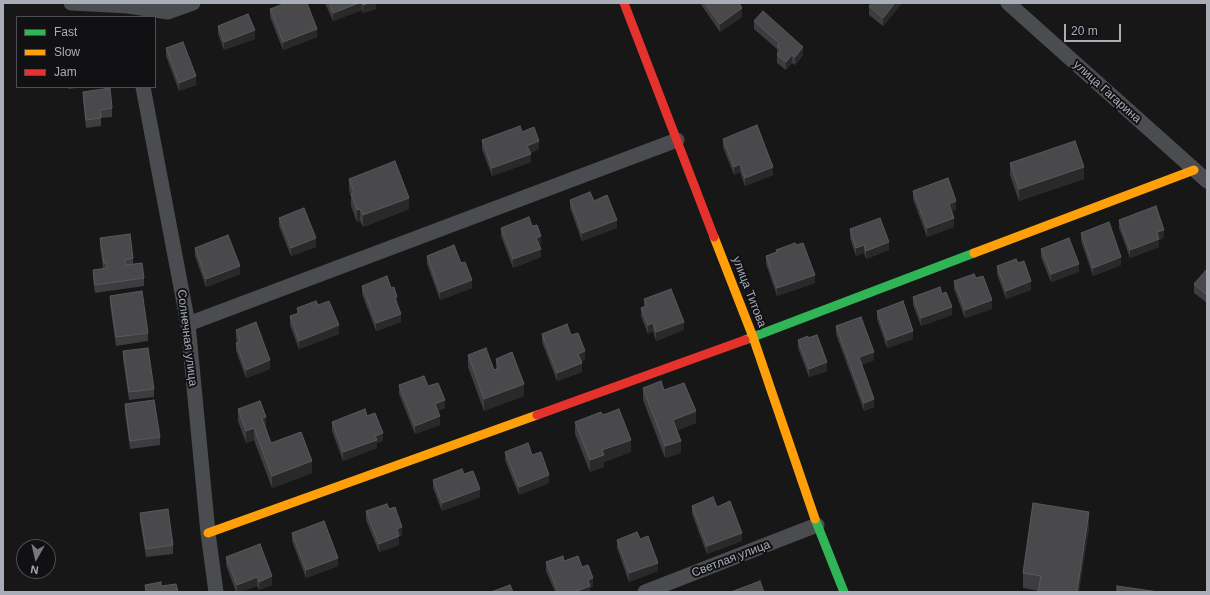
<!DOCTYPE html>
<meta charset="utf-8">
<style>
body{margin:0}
#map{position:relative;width:1210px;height:595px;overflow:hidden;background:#171717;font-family:Arial,sans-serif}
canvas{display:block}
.frame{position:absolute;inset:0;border:4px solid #a8adb8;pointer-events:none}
.legend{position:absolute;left:16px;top:16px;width:140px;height:72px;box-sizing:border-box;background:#111113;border:1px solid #4d4f55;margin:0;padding:5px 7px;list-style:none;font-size:12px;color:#a8adb8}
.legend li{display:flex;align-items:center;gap:8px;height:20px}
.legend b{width:20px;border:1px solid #4d4f55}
.north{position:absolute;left:16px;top:539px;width:40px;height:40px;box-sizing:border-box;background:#111113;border:1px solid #4d4f55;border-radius:50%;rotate:188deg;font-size:11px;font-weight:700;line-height:16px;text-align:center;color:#a8adb8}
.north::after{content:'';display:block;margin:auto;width:14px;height:18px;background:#757880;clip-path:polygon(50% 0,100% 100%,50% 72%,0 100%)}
.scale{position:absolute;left:1064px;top:24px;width:57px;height:18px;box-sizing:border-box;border:2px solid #a8adb8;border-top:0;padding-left:5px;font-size:12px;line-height:14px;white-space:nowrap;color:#a8adb8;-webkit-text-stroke:3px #111113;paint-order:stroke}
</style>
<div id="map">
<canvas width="1210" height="595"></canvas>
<div class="frame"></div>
<ul class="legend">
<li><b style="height:5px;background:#30b455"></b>Fast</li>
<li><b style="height:5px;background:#ff9f0a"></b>Slow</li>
<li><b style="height:5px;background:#e5322d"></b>Jam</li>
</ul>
<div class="north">N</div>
<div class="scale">20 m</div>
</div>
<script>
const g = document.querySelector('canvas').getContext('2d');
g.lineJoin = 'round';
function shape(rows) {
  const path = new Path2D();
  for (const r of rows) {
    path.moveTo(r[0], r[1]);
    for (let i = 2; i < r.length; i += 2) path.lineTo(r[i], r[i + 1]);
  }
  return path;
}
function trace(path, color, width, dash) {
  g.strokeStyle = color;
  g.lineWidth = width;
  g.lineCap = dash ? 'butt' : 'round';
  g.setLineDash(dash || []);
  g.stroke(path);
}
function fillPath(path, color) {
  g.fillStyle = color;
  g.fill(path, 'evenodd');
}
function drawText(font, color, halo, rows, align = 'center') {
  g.font = font + ' Arial,sans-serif';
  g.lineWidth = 4;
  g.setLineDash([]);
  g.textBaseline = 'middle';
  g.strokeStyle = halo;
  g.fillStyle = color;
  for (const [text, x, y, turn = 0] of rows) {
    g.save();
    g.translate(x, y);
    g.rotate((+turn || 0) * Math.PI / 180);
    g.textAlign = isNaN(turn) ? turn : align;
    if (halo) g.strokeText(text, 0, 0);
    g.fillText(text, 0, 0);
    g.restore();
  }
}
const street = shape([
 [71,3,128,6,168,12,193,3],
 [1008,3,1207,181],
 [143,87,188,324,208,533,216,592],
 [188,324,677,140],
 [645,592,817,525]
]);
const fast = shape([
 [745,340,974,253],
 [815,519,844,592]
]);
const slow = shape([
 [714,237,753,337,815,519],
 [974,253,1194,170],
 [208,533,537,415]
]);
const jam = shape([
 [624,3,714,237],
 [537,415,745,340]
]);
const wall = shape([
 [325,3,376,3,376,9,363,13,362,10,333,21],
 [700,3,739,3,742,17,720,32],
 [902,3,883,26,869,15,869,6],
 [270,9,317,37,283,50,270,17],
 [754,21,803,55,795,65,792,63,786,70,777,63,777,49,754,29],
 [218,26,255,39,224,50,218,34],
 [166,48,196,85,179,91,166,56],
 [68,87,85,87,68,89],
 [83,92,112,108,112,117,101,118,101,126,86,128,83,100],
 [522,132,539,149,530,153,531,162,492,176,482,149,482,140],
 [723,139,773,175,745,186,740,172,734,175,723,147],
 [1010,163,1084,179,1019,201,1010,175],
 [349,179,409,209,363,227,360,221,357,222,351,206,351,196,349,190],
 [913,191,956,210,951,212,954,227,927,237,913,199],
 [570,200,594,201,617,228,582,241,570,208],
 [279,218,316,247,291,256,279,226],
 [1119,220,1164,238,1159,240,1159,247,1130,258,1119,228],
 [532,226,541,244,539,245,541,257,513,268,501,236,501,228],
 [850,229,889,250,866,259,864,253,856,256,850,238],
 [1081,233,1121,265,1093,276,1081,241],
 [100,238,133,258,133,264,144,278,144,286,95,293,93,279,93,270,103,269,100,246],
 [796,245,815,283,777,296,766,264,766,256,776,252,776,250],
 [195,248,240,274,206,287,195,256],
 [1041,249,1079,272,1051,282,1041,257],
 [427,256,461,263,472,288,440,300,427,264],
 [1018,263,1031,290,1006,299,997,274,997,266],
 [1207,269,1207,303,1194,293,1194,284],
 [976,278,992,309,965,318,954,289,954,281],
 [362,286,397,304,401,322,376,331,362,294],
 [942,294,952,315,921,326,913,305,913,297],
 [110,296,148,333,148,341,116,346,110,304],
 [644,299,684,330,656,341,653,331,648,334,641,316,641,308,644,307],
 [297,308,339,334,299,349,290,325,290,316,297,314],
 [877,311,913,339,887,348,877,319],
 [836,326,874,360,861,365,874,407,864,411,836,334],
 [236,330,270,369,246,378,236,351,236,343,237,342,236,338],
 [542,334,571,335,585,360,581,361,582,372,557,381,542,342],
 [808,338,827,371,809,377,798,348,798,340],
 [123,351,154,389,154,397,129,400,123,359],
 [468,355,494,370,496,369,496,359,524,396,484,411,468,367],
 [399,385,428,386,445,408,438,411,440,425,415,434,399,394],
 [643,388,664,390,696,423,677,430,681,453,665,458,643,400],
 [125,404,160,437,160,445,130,449,125,412],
 [238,409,266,429,271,443,312,473,272,488,254,440,246,443,238,421],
 [603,415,631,452,604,462,604,467,590,472,575,434,575,422],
 [367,416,383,441,377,443,377,448,343,461,332,431,332,422],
 [505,452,532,455,549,483,519,495,505,460],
 [464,474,480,497,442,511,433,488,433,480],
 [692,506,717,507,742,541,707,554,692,514],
 [389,509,402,535,399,536,399,545,379,552,366,520,366,511],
 [140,513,173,545,173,554,146,557,140,521],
 [1089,527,1079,592,1038,592,1039,591,1023,588,1023,573],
 [292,533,338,566,306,578,292,541],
 [640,539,658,571,629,582,617,548,617,540],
 [226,557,272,585,259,590,257,586,240,592,236,592,226,565],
 [564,561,582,567,593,587,590,588,590,592,555,592,546,571,546,562]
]);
const shadedWall = shape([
 [359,3,362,3,362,10,333,21,333,13],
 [369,3,376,3,376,9,363,13,363,5],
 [895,3,902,3,883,26,883,18],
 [742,8,742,17,720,32,720,24],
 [317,29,317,37,283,50,283,42],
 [255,30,255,39,224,50,224,42],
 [803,47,803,55,795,65,795,57],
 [792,55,792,63,786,70,786,62],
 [196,76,196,85,179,91,179,83],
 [539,141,539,149,527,154,527,146],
 [531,154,531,162,492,176,492,168],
 [740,164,740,172,734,175,734,167],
 [773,167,773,175,745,186,745,178],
 [1084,167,1084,179,1019,201,1019,189],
 [409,198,409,209,363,227,363,215],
 [956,201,956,210,949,213,949,204],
 [360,209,360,221,357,222,357,210],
 [954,218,954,227,927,237,927,228],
 [617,220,617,228,582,241,582,233],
 [1164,230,1164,238,1159,240,1159,247,1130,258,1130,250,1157,232],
 [541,236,541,244,536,246,536,238],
 [316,238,316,247,291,256,291,248],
 [889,242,889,250,866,259,866,251],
 [864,245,864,253,856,256,856,248],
 [541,249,541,257,513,268,513,259],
 [1121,257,1121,265,1093,276,1093,268],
 [1079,264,1079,272,1051,282,1051,274],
 [240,266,240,274,206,287,206,279],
 [815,275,815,283,777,296,777,288],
 [472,280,472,288,440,300,440,292],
 [1031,281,1031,290,1006,299,1006,291],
 [397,297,397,305,395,298],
 [992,300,992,309,965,318,965,310],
 [952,307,952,315,921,326,921,318],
 [401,314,401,322,376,331,376,323],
 [684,322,684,330,656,341,656,332],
 [653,323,653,331,648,334,648,325],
 [339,325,339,334,299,349,299,341],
 [913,331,913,339,887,348,887,340],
 [585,351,585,360,578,362,578,354],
 [874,352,874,360,859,365,859,357],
 [270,360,270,369,246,378,246,370],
 [827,362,827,371,809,377,809,369],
 [582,363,582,372,557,381,557,373],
 [524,384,524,396,484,411,484,399],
 [874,399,874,407,864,411,864,403],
 [445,400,445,408,435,412,435,404],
 [696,411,696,423,673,432,673,420],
 [440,416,440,425,415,434,415,426],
 [266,417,266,429,262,430,262,418],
 [254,428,254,440,246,443,246,431],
 [383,433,383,441,377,443,377,448,343,461,343,452,375,436],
 [631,440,631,452,604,462,604,467,590,472,590,460,602,450],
 [681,441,681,453,665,458,665,446],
 [312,461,312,473,272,488,272,476],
 [549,475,549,483,519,495,519,487],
 [480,489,480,497,442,511,442,503],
 [1089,512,1089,527,1079,592,1077,592],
 [402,527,402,535,397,537,397,529],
 [742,533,742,541,707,554,707,546],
 [399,536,399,545,379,552,379,544],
 [338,558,338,566,306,578,306,570],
 [658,563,658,571,629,582,629,573],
 [272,576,272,585,259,590,259,582],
 [257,577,257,586,240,592,237,592,237,585],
 [593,578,593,587,590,588,590,592,574,592,588,580]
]);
const building = shape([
 [286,3,307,3,317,29,283,42,270,9,286,3],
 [329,3,359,3,333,13,329,3],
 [363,3,369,3,363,5,363,3],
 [705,3,739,3,742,8,720,24,705,3],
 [872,3,895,3,883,18,869,6,872,3],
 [763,11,803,47,795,57,792,55,786,62,777,55,781,50,777,46,779,43,754,21,763,11],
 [248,14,255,30,224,42,218,26,248,14],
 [183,42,196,76,179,83,166,48,183,42],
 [110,88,112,108,100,110,101,118,86,120,83,92,110,88],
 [757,125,773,167,745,178,740,164,734,167,723,139,757,125],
 [520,126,522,132,534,127,539,141,527,146,531,154,492,168,482,140,520,126],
 [1075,141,1084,167,1019,189,1010,163,1075,141],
 [395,161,409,198,363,215,360,209,357,210,351,194,354,193,349,179,395,161],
 [948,178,956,201,949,204,954,218,927,228,913,191,948,178],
 [590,192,594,201,607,195,617,220,582,233,570,200,590,192],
 [1156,206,1164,230,1157,232,1159,239,1130,250,1119,220,1156,206],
 [304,208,316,238,291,248,279,218,304,208],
 [529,217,532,226,537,225,541,236,536,238,541,249,513,259,501,228,529,217],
 [880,218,889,242,866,251,864,245,856,248,850,229,880,218],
 [1109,222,1121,257,1093,268,1081,233,1109,222],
 [130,234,133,258,125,260,126,265,142,263,144,278,95,285,93,270,107,268,106,262,104,263,100,238,130,234],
 [228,235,240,266,206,279,195,248,228,235],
 [1069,238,1079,264,1051,274,1041,249,1069,238],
 [795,243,796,245,803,243,815,275,777,288,766,256,777,252,776,250,795,243],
 [454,245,461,263,465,262,472,280,440,292,427,256,454,245],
 [1016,259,1018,263,1024,261,1031,281,1006,291,997,266,1016,259],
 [1207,269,1207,295,1194,284,1207,269],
 [974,274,976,278,983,276,992,300,965,310,954,281,974,274],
 [387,276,391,288,394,287,397,297,395,298,401,314,376,323,362,286,387,276],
 [940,287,942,294,946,292,952,307,921,318,913,297,940,287],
 [671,289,684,322,656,332,653,323,648,325,641,308,647,306,644,299,671,289],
 [142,291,148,333,116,337,110,296,142,291],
 [316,301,318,305,329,301,339,325,299,341,290,316,299,313,297,308,316,301],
 [903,301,913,331,887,340,877,311,903,301],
 [861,317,874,352,859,357,874,399,864,403,836,326,861,317],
 [256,322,270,360,246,370,236,343,240,341,236,330,256,322],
 [567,324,571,335,578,333,585,351,578,354,582,363,557,373,542,334,567,324],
 [817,335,827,362,809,369,798,340,808,336,808,338,817,335],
 [148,348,154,389,129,392,123,351,148,348],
 [486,348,494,370,499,368,496,359,512,352,524,384,484,399,468,355,486,348],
 [424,376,428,386,438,383,445,400,435,404,440,416,415,426,399,385,424,376],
 [661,381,664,390,684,383,696,411,673,420,681,441,665,446,643,388,661,381],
 [154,400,160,437,130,441,125,404,154,400],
 [260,401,266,417,262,418,271,443,301,432,312,461,272,476,254,428,246,431,238,409,260,401],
 [365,409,367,416,375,413,383,433,375,436,377,440,343,452,332,422,365,409],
 [619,409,631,440,602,450,604,455,590,460,575,422,601,412,603,415,619,409],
 [528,443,532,455,541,452,549,475,519,487,505,452,528,443],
 [462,469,464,474,473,471,480,489,442,503,433,480,462,469],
 [713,497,717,507,730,501,742,533,707,546,692,506,713,497],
 [1033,503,1089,512,1077,592,1038,592,1041,576,1023,573,1033,503],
 [387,504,389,509,395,507,402,527,397,529,399,536,379,544,366,511,387,504],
 [168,509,173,545,146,549,140,513,168,509],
 [324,521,338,558,306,570,292,533,324,521],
 [637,532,640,539,648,536,658,563,629,573,617,540,637,532],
 [260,544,272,576,259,582,257,577,237,585,226,557,260,544],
 [563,556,564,561,578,556,582,567,588,565,593,578,588,580,590,586,574,592,558,592,546,562,563,556],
 [760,581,764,592,731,592,760,581],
 [161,582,161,586,176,584,178,592,146,592,145,585,161,582],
 [510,585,513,592,491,592,510,585],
 [1117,586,1159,592,1117,592,1117,586]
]);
const streetNames = [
 ["улица Гагарина",1107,92,42],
 ["улица Титова",749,292,69],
 ["Солнечная улица",187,338,83],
 ["Светлая улица",731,559,-21]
];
trace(street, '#4b4c50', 15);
trace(fast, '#30b455', 9);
trace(slow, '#ff9f0a', 9);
trace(jam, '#e5322d', 9);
fillPath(wall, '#3d3d3f');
fillPath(shadedWall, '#29292a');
fillPath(building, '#49494c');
trace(building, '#58595d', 1);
drawText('12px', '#a8adb8', '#111113', streetNames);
</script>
